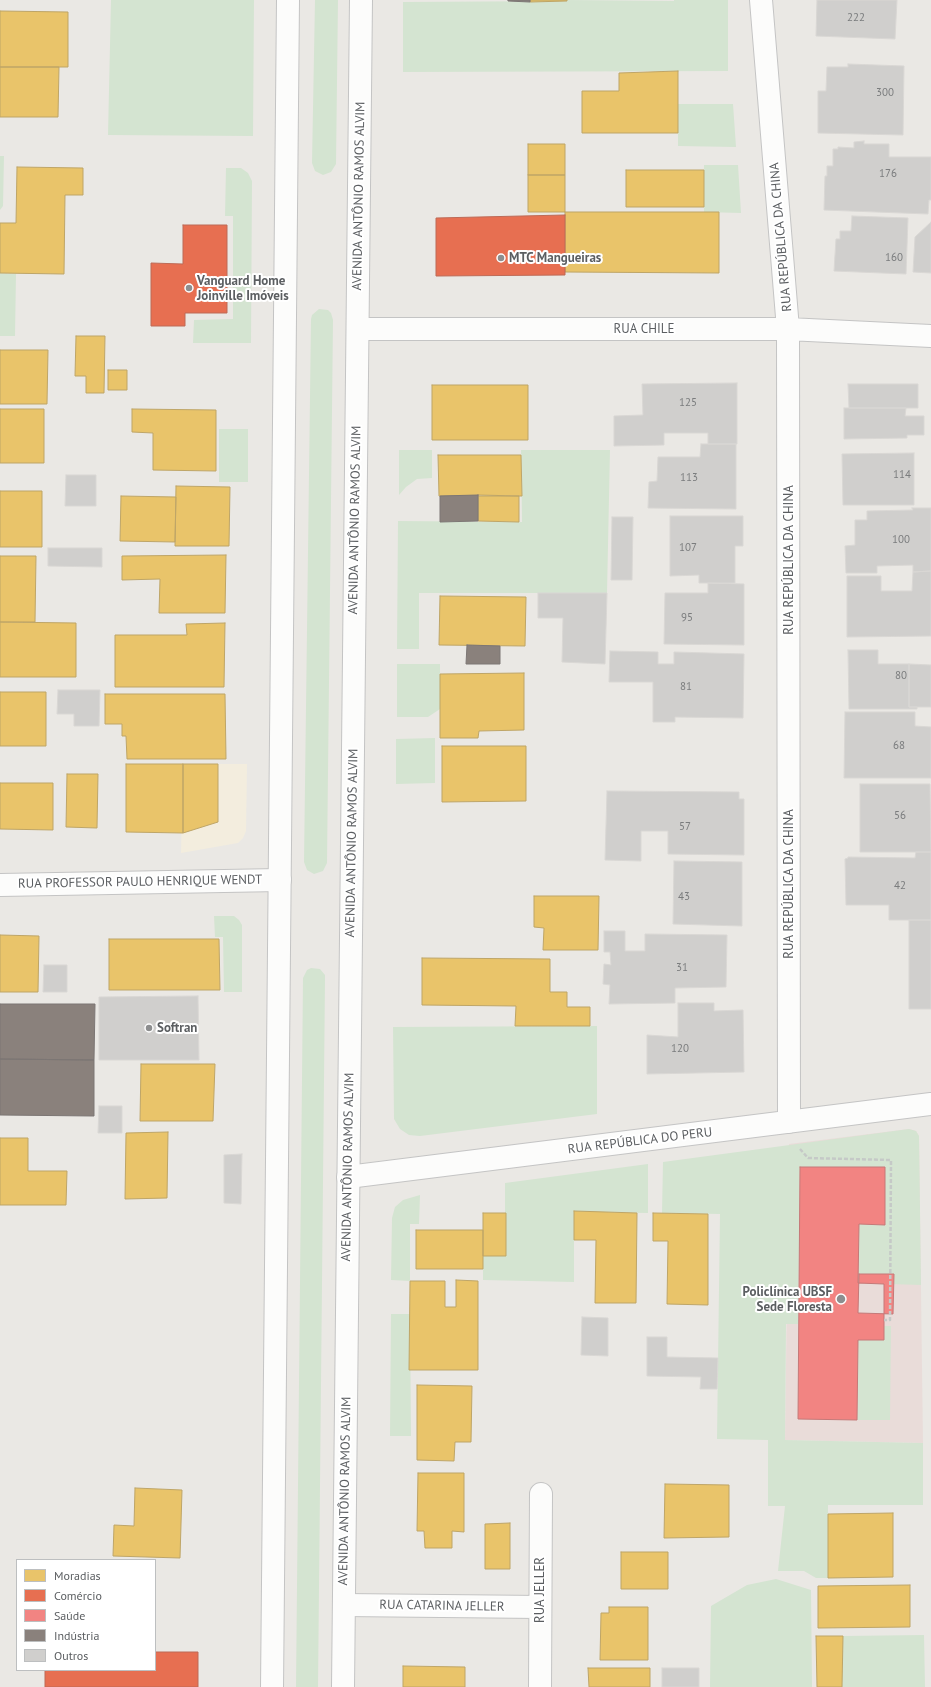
<!DOCTYPE html>
<meta charset="utf-8">
<style>
body{margin:0}
#map{position:relative;width:931px;height:1687px;overflow:hidden;background:#eae8e4;font-family:"PT Sans",sans-serif}
canvas{display:block}
.legend{position:absolute;left:16px;top:1559px;width:140px;height:112px;box-sizing:border-box;background:#fff;border:1px solid #bdbfc0;margin:0;padding:5px 7px;list-style:none;font-size:12px;color:#5b5e61}
.legend li{display:flex;align-items:center;gap:8px;height:20px}
.legend b{width:20px;border:1px solid #bdbfc0}
</style>
<div id="map">
<canvas width="931" height="1687"></canvas>
<ul class="legend">
<li><b style="height:11px;background:#e9c46a"></b>Moradias</li>
<li><b style="height:11px;background:#e76f51"></b>Comércio</li>
<li><b style="height:11px;background:#f28482"></b>Saúde</li>
<li><b style="height:11px;background:#8a817c"></b>Indústria</li>
<li><b style="height:11px;background:#d0cfcd"></b>Outros</li>
</ul>
</div>
<script>
const g = document.querySelector('canvas').getContext('2d');
g.lineJoin = 'round';
function fillPath(path, color) {
  g.fillStyle = color;
  g.fill(path, 'evenodd');
}
function shape(rows) {
  const path = new Path2D();
  for (const r of rows) {
    path.moveTo(r[0], r[1]);
    for (let i = 2; i < r.length; i += 2) path.lineTo(r[i], r[i + 1]);
  }
  return path;
}
function trace(path, color, width, dash) {
  g.strokeStyle = color;
  g.lineWidth = width;
  g.lineCap = dash ? 'butt' : 'round';
  g.setLineDash(dash || []);
  g.stroke(path);
}
function drawText(font, color, halo, rows, align = 'center') {
  g.font = font + ' "PT Sans",sans-serif';
  g.lineWidth = 4;
  g.setLineDash([]);
  g.textBaseline = 'middle';
  g.strokeStyle = halo;
  g.fillStyle = color;
  for (const [text, x, y, turn = 0] of rows) {
    g.save();
    g.translate(x, y);
    g.rotate((+turn || 0) * Math.PI / 180);
    g.textAlign = isNaN(turn) ? turn : align;
    if (halo) g.strokeText(text, 0, 0);
    g.fillText(text, 0, 0);
    g.restore();
  }
}
const commercial = shape([
 [183,764,247,764,246,831,243,838,238,843,181,853]
]);
const medical = shape([
 [909,1129,916,1131,919,1136,923,1443,785,1440,789,1144]
]);
const green = shape([
 [111,0,254,0,253,136,108,135],
 [315,0,338,0,336,164,331,172,323,175,315,171,312,163],
 [567,0,674,1,674,0,728,0,728,71,403,72,403,2,567,1],
 [678,104,733,104,736,147,678,146],
 [0,156,4,156,3,206,0,210],
 [704,165,738,165,741,213,704,212],
 [226,168,241,168,248,173,252,181,251,343,193,343,194,320,233,319,233,216,225,216],
 [0,273,16,274,15,336,0,336],
 [319,309,328,310,331,313,333,320,327,863,323,871,314,874,307,870,304,862,311,319,312,315],
 [219,429,248,429,248,482,219,482],
 [399,450,432,450,432,478,417,479,406,487,399,495],
 [521,450,610,450,607,593,419,593,419,649,397,649,398,521,522,522],
 [397,664,440,664,440,709,428,717,397,717],
 [435,738,435,783,396,784,396,739],
 [214,916,234,916,239,920,242,925,242,992,224,992,223,937,215,937],
 [311,968,320,969,325,975,325,979,318,1687,296,1687,303,978,307,970],
 [597,1026,597,1114,420,1136,409,1135,400,1129,394,1119,393,1027],
 [909,1129,916,1131,919,1136,921,1285,858,1283,859,1224,885,1225,885,1167,800,1167,798,1324,786,1324,785,1440,923,1443,923,1505,828,1505,828,1578,816,1578,804,1571,778,1571,785,1506,768,1506,768,1440,717,1439,720,1214,662,1213,663,1162],
 [648,1164,648,1213,574,1212,574,1282,483,1280,483,1256,505,1256,505,1183],
 [420,1195,419,1224,410,1224,410,1281,391,1280,392,1218,395,1207,403,1200],
 [391,1314,410,1314,411,1436,390,1436],
 [884,1326,891,1326,890,1420,857,1420,858,1340,884,1340],
 [776,1579,811,1590,812,1687,710,1687,711,1606,747,1585],
 [924,1635,925,1687,842,1687,843,1636]
]);
const homes = shape([
 [530,0,567,0,567,1,530,2,530,0],
 [0,11,68,12,68,67,0,67,0,11],
 [0,67,59,67,58,117,0,117,0,67],
 [678,71,678,133,582,133,582,91,619,91,619,73,678,71],
 [528,144,565,144,565,175,528,175,528,144],
 [17,167,83,168,83,195,65,195,64,274,0,273,0,223,16,223,17,167],
 [626,170,704,170,704,207,626,207,626,170],
 [528,175,565,175,565,212,528,212,528,175],
 [565,212,719,212,719,273,565,272,565,212],
 [76,336,105,336,104,393,86,393,86,376,75,376,76,336],
 [0,350,48,350,47,404,0,404,0,350],
 [108,370,127,370,127,390,108,390,108,370],
 [432,385,528,385,528,440,432,440,432,385],
 [0,409,44,409,44,463,0,463,0,409],
 [132,409,216,410,216,471,153,470,153,433,132,432,132,409],
 [438,455,521,455,522,496,439,496,438,455],
 [176,486,230,487,229,546,175,546,176,486],
 [0,491,42,491,42,547,0,547,0,491],
 [478,495,519,496,519,522,478,521,478,495],
 [121,496,176,497,175,542,120,541,121,496],
 [226,555,225,613,159,613,160,579,122,580,122,556,226,555],
 [0,556,36,556,35,622,0,622,0,556],
 [440,596,526,597,525,646,439,645,440,596],
 [0,622,76,623,76,677,0,677,0,622],
 [225,623,224,687,115,687,115,635,187,635,186,624,225,623],
 [524,673,524,730,479,731,478,738,440,738,440,674,524,673],
 [0,692,46,692,46,746,0,746,0,692],
 [105,694,225,694,226,759,127,759,126,736,122,736,122,724,105,724,105,694],
 [442,746,526,746,526,801,442,802,442,746],
 [126,764,183,764,183,833,126,832,126,764],
 [183,764,218,764,218,822,183,833,183,764],
 [67,774,98,774,97,828,66,827,67,774],
 [0,783,53,783,53,830,0,829,0,783],
 [534,896,599,896,598,950,543,950,544,928,534,927,534,896],
 [0,935,39,936,38,992,0,992,0,935],
 [109,939,219,939,220,990,109,990,109,939],
 [422,958,550,959,550,992,567,992,567,1007,590,1007,590,1026,515,1026,516,1006,422,1005,422,958],
 [141,1064,215,1064,213,1121,140,1121,141,1064],
 [168,1132,167,1198,125,1199,126,1133,168,1132],
 [0,1138,28,1138,28,1171,67,1171,66,1205,0,1205,0,1138],
 [574,1211,637,1213,636,1303,595,1303,596,1240,574,1240,574,1211],
 [483,1213,506,1213,506,1256,483,1256,483,1213],
 [653,1213,708,1214,708,1305,667,1304,668,1241,653,1241,653,1213],
 [416,1230,483,1230,483,1269,416,1269,416,1230],
 [456,1280,478,1281,478,1370,409,1370,410,1281,445,1281,445,1307,456,1307,456,1280],
 [417,1385,472,1386,471,1442,455,1442,454,1461,417,1460,417,1385],
 [418,1473,464,1473,464,1532,452,1531,452,1548,425,1548,424,1531,417,1531,418,1473],
 [665,1484,729,1485,729,1537,664,1538,665,1484],
 [135,1488,182,1490,180,1558,113,1556,114,1525,134,1526,135,1488],
 [893,1513,893,1577,828,1578,828,1514,893,1513],
 [510,1523,510,1569,485,1569,485,1524,510,1523],
 [621,1552,668,1552,668,1589,621,1589,621,1552],
 [910,1585,910,1627,818,1628,818,1586,910,1585],
 [609,1607,648,1607,648,1660,600,1660,601,1613,609,1613,609,1607],
 [816,1636,843,1636,842,1687,817,1687,816,1636],
 [403,1666,465,1667,465,1687,403,1687,403,1666],
 [588,1668,650,1668,650,1687,589,1687,588,1668]
]);
const shops = shape([
 [565,215,565,275,436,276,436,218,565,215],
 [183,225,227,225,227,313,185,313,185,326,151,326,151,263,183,264,183,225],
 [155,1652,198,1652,198,1687,45,1687,45,1670,155,1670,155,1652]
]);
const health = shape([
 [800,1167,885,1167,885,1225,859,1224,858,1283,884,1284,884,1340,858,1340,857,1420,798,1419,800,1167],
 [859,1274,894,1274,893,1314,858,1313,859,1274]
]);
const industry = shape([
 [508,0,530,0,530,2,508,1,508,0],
 [478,495,478,521,440,522,440,496,478,495],
 [467,645,500,646,500,664,466,664,467,645],
 [0,1004,95,1004,94,1060,0,1059,0,1004],
 [0,1059,94,1060,94,1116,0,1115,0,1059]
]);
const building = shape([
 [817,0,897,0,895,39,816,36,817,0],
 [848,64,904,66,903,135,818,133,818,91,826,91,827,67,848,67,848,64],
 [864,141,864,144,889,144,889,157,931,157,931,200,929,200,928,214,824,210,825,176,827,176,827,166,833,166,833,149,838,149,838,147,854,148,854,142,864,141],
 [852,216,908,218,906,274,834,271,836,239,840,239,840,231,851,231,852,216],
 [931,222,931,273,913,272,915,237,931,222],
 [737,383,737,444,708,444,708,433,664,433,664,445,614,446,614,416,643,415,642,384,737,383],
 [848,384,918,384,918,408,849,408,848,384],
 [844,408,906,408,905,416,924,416,924,435,907,435,907,438,844,439,844,408],
 [701,444,736,444,736,509,648,508,649,482,657,481,658,457,700,457,701,444],
 [914,453,914,505,843,505,842,454,914,453],
 [66,475,96,475,96,506,65,506,66,475],
 [912,508,931,508,931,571,913,572,913,565,877,566,877,573,846,573,845,546,855,545,855,520,867,520,867,511,913,510,912,508],
 [670,516,743,516,743,546,735,546,735,583,699,583,699,575,670,576,670,516],
 [612,517,633,517,632,580,611,580,612,517],
 [48,548,102,548,102,567,48,566,48,548],
 [931,571,931,636,847,637,847,576,881,576,881,591,912,591,913,572,931,571],
 [708,583,744,584,744,645,664,644,665,593,708,593,708,583],
 [538,593,607,593,605,664,562,662,563,618,538,618,538,593],
 [848,650,878,650,878,664,909,664,909,707,917,707,917,709,849,709,848,650],
 [610,651,658,652,658,664,674,664,674,652,744,654,743,718,675,717,675,722,653,722,653,682,609,682,610,651],
 [909,664,931,665,931,707,909,707,909,664],
 [58,690,100,690,99,726,74,726,74,714,57,714,58,690],
 [845,712,915,712,915,726,931,727,931,778,844,778,845,712],
 [860,784,930,784,931,852,860,852,860,784],
 [607,791,739,792,739,799,744,799,744,855,668,854,668,831,641,831,641,861,605,860,607,791],
 [916,852,931,852,931,920,889,920,889,905,846,905,845,859,848,858,848,857,915,858,916,852],
 [674,861,742,862,742,926,673,924,674,861],
 [909,920,931,920,931,1009,909,1009,909,920],
 [604,931,625,931,625,951,645,951,645,934,727,935,726,987,675,988,675,1003,609,1004,610,985,603,984,604,964,611,965,610,952,604,952,604,931],
 [44,965,67,965,67,992,43,992,44,965],
 [198,996,199,1060,99,1060,99,997,198,996],
 [678,1003,714,1003,714,1011,743,1010,744,1072,647,1074,647,1035,678,1037,678,1003],
 [99,1106,122,1106,122,1133,98,1133,99,1106],
 [242,1154,241,1204,224,1203,224,1155,242,1154],
 [582,1317,608,1318,608,1356,581,1355,582,1317],
 [647,1337,667,1337,667,1357,718,1358,717,1389,700,1389,701,1377,647,1376,647,1337],
 [662,1668,699,1668,699,1687,662,1687,662,1668]
]);
const path = shape([
 [800,1149,808,1158,891,1160,890,1320,884,1320]
]);
const minor = shape([
 [761,0,788,329,789,1122],
 [358,329,788,329,931,336],
 [0,885,280,880],
 [348,1177,931,1104],
 [344,1605,540,1607],
 [540,1687,541,1494]
]);
const tertiary = shape([
 [272,1687,288,0],
 [343,1687,361,0]
]);
const markers = [
 [501,258,4,"#8d8e8f"],
 [189,288,4,"#8d8e8f"],
 [149,1028,4,"#8d8e8f"],
 [841,1299,5,"#8d8e8f"]
];
const numberNames = [
 ["222",856,18],
 ["300",885,93],
 ["176",888,174],
 ["160",894,258],
 ["125",688,403],
 ["114",902,475],
 ["113",689,478],
 ["100",901,540],
 ["107",688,548],
 ["95",687,618],
 ["80",901,676],
 ["81",686,687],
 ["68",899,746],
 ["56",900,816],
 ["57",685,827],
 ["42",900,886],
 ["43",684,897],
 ["31",682,968],
 ["120",680,1049]
];
const streetNames = [
 ["AVENIDA ANTÔNIO RAMOS ALVIM",359,196,-89],
 ["RUA REPÚBLICA DA CHINA",781,237,-95],
 ["RUA CHILE",644,329],
 ["AVENIDA ANTÔNIO RAMOS ALVIM",355,520,-89],
 ["RUA REPÚBLICA DA CHINA",789,560,-90],
 ["AVENIDA ANTÔNIO RAMOS ALVIM",352,843,-89],
 ["RUA PROFESSOR PAULO HENRIQUE WENDT",140,882,-1],
 ["RUA REPÚBLICA DA CHINA",789,884,-90],
 ["RUA REPÚBLICA DO PERU",640,1141,-7],
 ["AVENIDA ANTÔNIO RAMOS ALVIM",348,1167,-89],
 ["AVENIDA ANTÔNIO RAMOS ALVIM",345,1491,-89],
 ["RUA JELLER",540,1590,-90],
 ["RUA CATARINA JELLER",442,1606,1]
];
const poiNames = [
 ["MTC Mangueiras",509,258],
 ["Vanguard Home",197,281],
 ["Joinville Imóveis",197,296],
 ["Softran",157,1028],
 ["Policlínica UBSF",832,1292,"right"],
 ["Sede Floresta",832,1307,"right"]
];
fillPath(commercial, '#f3edde');
fillPath(medical, '#e9dcd9');
fillPath(green, '#d4e4d1');
fillPath(homes, '#e9c46a');
trace(homes, '#bea567', 1);
fillPath(shops, '#e76f51');
trace(shops, '#bd6a56', 1);
fillPath(health, '#f28482');
trace(health, '#c57978', 1);
fillPath(industry, '#8a817c');
trace(industry, '#7c7674', 1);
fillPath(building, '#d0cfcd');
trace(building, '#d9d7d4', 1);
trace(minor, '#c4c4c4', 24);
trace(tertiary, '#c4c4c4', 24);
trace(path, '#c5c9c7', 2.5, [4, 2]);
trace(minor, '#fcfcfb', 22);
trace(tertiary, '#fcfcfb', 22);
for (const [x, y, r, color] of markers) {
  const dot = new Path2D();
  dot.arc(x, y, r, 0, 2 * Math.PI);
  g.fillStyle = color;
  g.fill(dot);
  trace(dot, '#fff', 1.5);
}
drawText('11px', '#7a7c7d', null, numberNames);
drawText('13px', '#5b5e61', '#fff', streetNames);
drawText('bold 13px', '#5b5e61', '#fff', poiNames, 'left');
</script>
